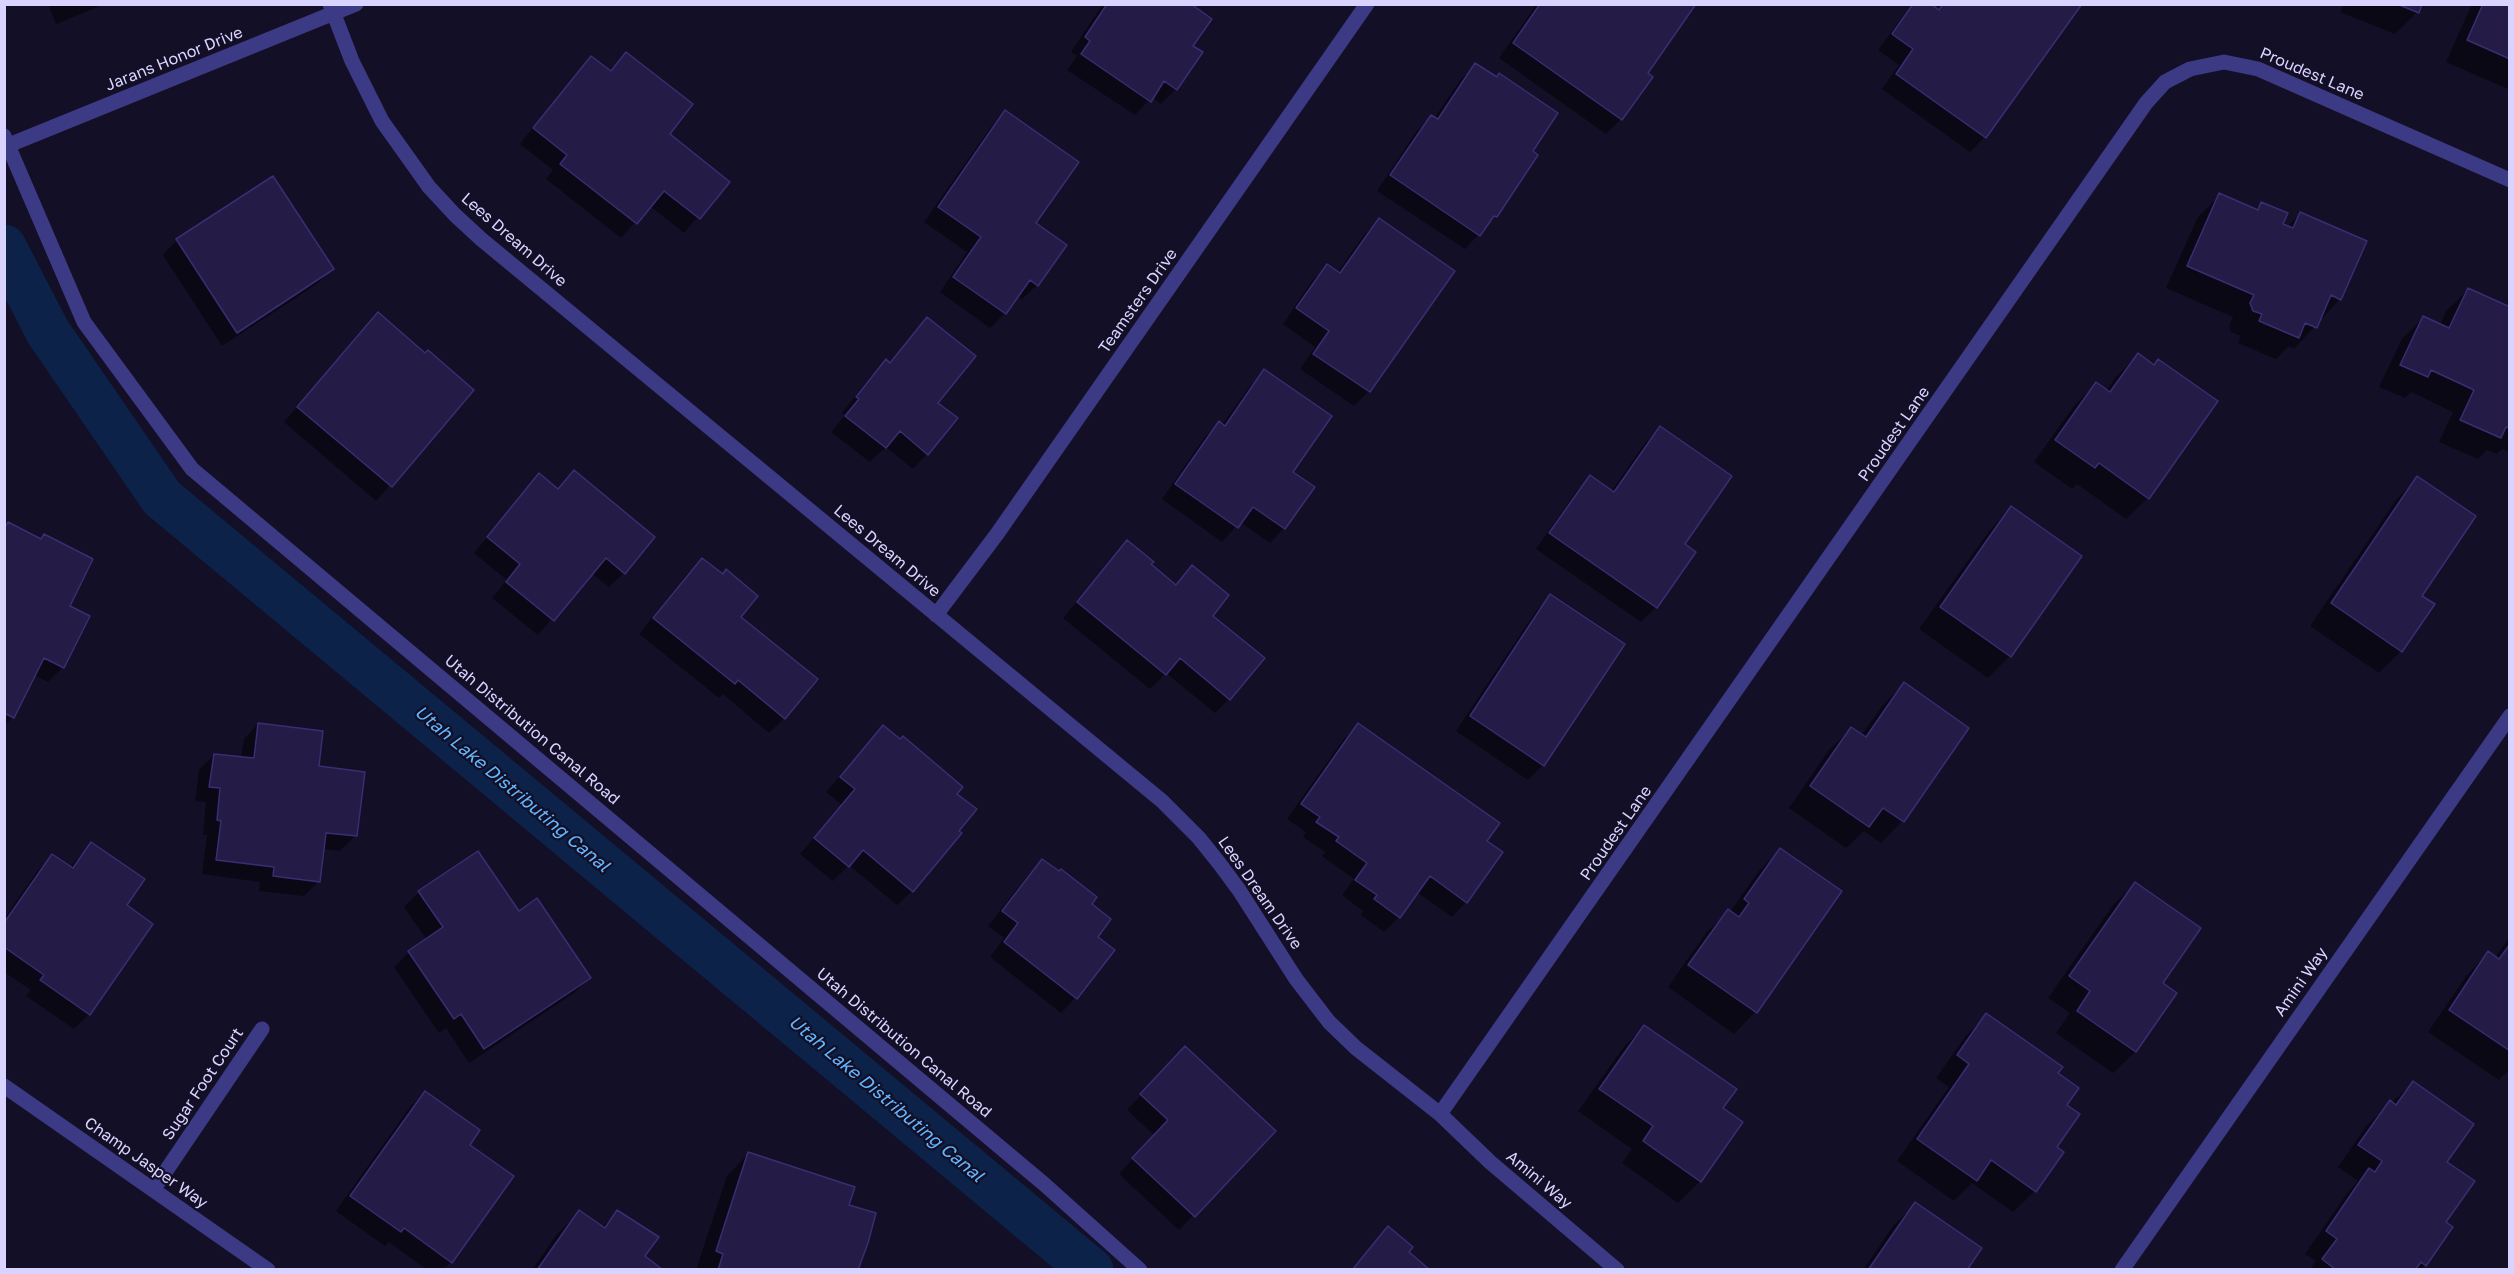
<!DOCTYPE html>
<style>
body{margin:0}
#map{position:relative;width:2514px;height:1274px;overflow:hidden;background:#130f26;font-family:"Golos Text",sans-serif}
canvas{display:block}
.frame{position:absolute;inset:0;border:6px solid #d9d4ff;pointer-events:none}
</style>
<div id="map">
<canvas width="2514" height="1274"></canvas>
<div class="frame"></div>
</div>
<script>
const g = document.querySelector('canvas').getContext('2d');
g.lineJoin = 'round';
function fillPath(path, color) {
  g.fillStyle = color;
  g.fill(path, 'evenodd');
}
function shape(rows) {
  const path = new Path2D();
  for (const r of rows) {
    path.moveTo(r[0], r[1]);
    for (let i = 2; i < r.length; i += 2) path.lineTo(r[i], r[i + 1]);
  }
  return path;
}
function trace(path, color, width, dash) {
  g.strokeStyle = color;
  g.lineWidth = width;
  g.lineCap = dash ? 'butt' : 'round';
  g.setLineDash(dash || []);
  g.stroke(path);
}
function drawText(font, color, halo, rows, align = 'center') {
  g.font = font + ' "Golos Text",sans-serif';
  g.lineWidth = 4.5;
  g.setLineDash([]);
  g.textBaseline = 'middle';
  g.strokeStyle = halo;
  g.fillStyle = color;
  for (const [text, x, y, turn = 0] of rows) {
    g.save();
    g.translate(x, y);
    g.rotate((+turn || 0) * Math.PI / 180);
    g.textAlign = isNaN(turn) ? turn : align;
    if (halo) g.strokeText(text, 0, 0);
    g.fillText(text, 0, 0);
    g.restore();
  }
}
const shadow = shape([
 [48,4,105,4,56,24],
 [1103,4,1189,4,1191,46,1176,89,1161,104,1152,97,1135,115,1067,70,1077,56,1071,52],
 [1537,4,1694,4,1646,74,1621,119,1606,134,1499,58],
 [1912,4,1929,4,1936,10,1940,4,2080,4,1985,137,1970,152,1882,89,1899,65,1878,50],
 [2340,4,2420,4,2417,12,2395,34,2340,12,2343,6],
 [2472,4,2510,4,2510,90,2446,62],
 [626,54,667,134,728,182,684,233,650,206,621,238,546,179,553,170,520,144,577,72,591,58,609,72],
 [1476,65,1530,152,1496,216,1465,249,1377,191,1416,132,1431,117,1434,119,1461,79],
 [1005,112,1034,224,1037,285,1022,299,1017,296,1005,313,990,328,940,292,967,252,924,222,991,127],
 [2220,195,2254,211,2262,203,2281,225,2287,227,2301,213,2340,299,2294,349,2289,346,2276,359,2238,343,2241,336,2231,332,2229,326,2233,317,2166,288,2198,217],
 [1379,220,1453,272,1369,391,1354,406,1300,369,1315,347,1283,324,1312,281,1327,266,1337,273,1364,235],
 [177,240,332,269,317,284,222,346,163,255],
 [2468,290,2510,330,2510,452,2502,449,2497,454,2487,450,2478,459,2439,442,2453,412,2411,392,2405,398,2379,387,2402,339,2424,317,2440,325,2446,311],
 [927,319,936,403,927,454,913,469,886,447,870,462,831,432,845,415,842,413,871,376,886,361,888,364],
 [364,329,425,355,472,390,376,501,284,422],
 [2138,355,2148,498,2126,519,2077,484,2072,489,2034,462,2074,406,2096,384,2106,391,2116,377],
 [1265,371,1284,528,1270,543,1240,522,1222,542,1162,499,1204,438,1219,423,1222,425,1250,386],
 [1660,428,1683,545,1656,607,1641,622,1536,549,1576,492,1590,477,1611,492,1645,443],
 [574,472,624,573,609,587,591,573,538,635,492,598,507,580,474,553,539,475,557,490],
 [2417,478,2420,596,2401,651,2379,673,2310,626,2396,500],
 [2011,508,2080,557,2010,656,1988,678,1919,629,1990,530],
 [8,524,68,607,88,617,62,668,48,682,34,675,13,717,4,726,4,527],
 [1127,542,1149,565,1175,585,1193,567,1211,616,1229,699,1215,713,1166,673,1150,689,1063,618],
 [702,560,738,618,784,718,769,733,723,694,719,698,639,634,687,574],
 [1550,596,1543,765,1528,780,1456,731,1536,611],
 [1904,684,1902,821,1881,843,1864,831,1846,848,1789,808,1829,750,1851,729,1861,736,1882,706],
 [258,724,317,768,355,836,340,851,323,849,319,881,304,896,259,891,260,882,202,874,207,835,203,835,206,802,195,801,199,770,214,755,241,758,244,739],
 [1358,725,1485,841,1466,902,1452,917,1417,892,1399,917,1384,932,1361,915,1363,911,1342,895,1354,879,1322,856,1325,852,1303,837,1306,832,1287,819,1343,740],
 [883,727,955,794,912,891,897,905,849,865,833,881,800,854,842,805,826,792],
 [91,844,125,906,89,1014,74,1029,26,996,31,990,4,972,4,919,38,870,53,856,70,867],
 [1780,850,1840,892,1755,1012,1734,1034,1668,987,1706,933,1728,911,1730,912,1758,872],
 [1043,861,1090,904,1096,937,1075,998,1061,1013,990,957,1004,938,988,926,1028,875],
 [2135,884,2161,984,2175,994,2135,1052,2113,1073,2056,1033,2070,1013,2048,998,2113,905],
 [419,892,518,913,589,978,574,993,469,1063,446,1028,439,1033,394,967,409,952,427,940,404,907],
 [2510,936,2510,1069,2499,1080,2428,1032,2467,975,2488,953,2495,958],
 [1986,1015,2056,1073,2065,1105,2055,1148,2035,1191,2013,1212,1972,1183,1954,1201,1897,1161,1949,1087,1936,1078,1965,1037],
 [1644,1026,1721,1109,1700,1181,1678,1203,1622,1163,1632,1149,1578,1111,1623,1048],
 [1171,1063,1274,1131,1179,1230,1119,1174,1154,1135,1127,1110],
 [2413,1083,2445,1163,2444,1222,2425,1265,2420,1270,2310,1270,2316,1261,2305,1254,2348,1192,2358,1181,2338,1167,2368,1124],
 [425,1093,468,1145,451,1262,443,1270,427,1270,389,1242,385,1246,336,1211,410,1107],
 [748,1154,847,1206,857,1270,696,1270,727,1176],
 [1915,1204,1965,1270,1863,1270,1893,1226],
 [579,1212,602,1228,617,1212,643,1257,661,1270,532,1270,557,1234],
 [1388,1228,1407,1252,1427,1270,1350,1270]
]);
const canal = shape([
 [4,247,48,332,162,498,1091,1270]
]);
const building = shape([
 [1107,4,1191,4,1212,19,1193,46,1203,52,1177,90,1164,81,1151,102,1081,54,1090,41,1085,37,1107,4],
 [1540,4,1696,4,1648,73,1653,77,1622,120,1513,43,1540,4],
 [1913,4,1931,4,1939,10,1943,4,2082,4,1986,138,1896,74,1913,49,1892,34,1913,4],
 [2397,4,2422,4,2419,13,2397,4],
 [2483,4,2510,4,2510,59,2467,40,2483,4],
 [626,52,693,104,670,134,730,182,700,219,664,191,637,224,560,164,567,155,533,128,591,56,611,71,626,52],
 [1475,63,1497,77,1499,73,1558,113,1533,151,1538,155,1497,217,1494,216,1480,236,1390,175,1431,115,1438,119,1475,63],
 [1005,110,1079,162,1036,223,1067,245,1038,286,1030,280,1006,314,953,277,981,237,938,207,1005,110],
 [273,176,334,269,237,333,176,239,273,176],
 [2219,193,2258,210,2261,202,2288,213,2283,224,2293,228,2300,212,2367,241,2341,300,2331,295,2317,328,2305,323,2299,338,2259,321,2262,314,2253,311,2250,303,2254,295,2187,266,2219,193],
 [1379,218,1455,271,1370,392,1313,354,1329,331,1296,308,1327,264,1340,273,1379,218],
 [2468,288,2510,307,2510,428,2506,427,2501,438,2460,420,2474,390,2431,370,2428,377,2400,365,2423,316,2449,328,2468,288],
 [378,312,425,353,428,350,474,390,392,487,297,407,378,312],
 [927,317,976,356,938,403,958,418,928,455,900,431,886,448,845,416,859,399,856,397,886,359,890,363,927,317],
 [2138,353,2154,365,2158,359,2218,401,2149,499,2099,463,2095,468,2055,440,2096,382,2110,392,2138,353],
 [1264,369,1332,416,1293,472,1315,487,1285,529,1253,507,1238,528,1175,484,1219,421,1225,426,1264,369],
 [1660,426,1732,476,1685,544,1696,552,1657,608,1549,533,1590,475,1614,492,1660,426],
 [574,470,655,537,625,574,606,558,554,621,506,582,520,564,487,537,539,473,558,489,574,470],
 [2417,476,2476,516,2422,596,2435,604,2402,652,2331,603,2417,476],
 [2011,506,2082,556,2011,657,1940,607,2011,506],
 [8,522,41,539,44,534,93,559,70,606,90,616,64,668,44,658,14,718,4,713,4,529,8,522],
 [1127,540,1154,562,1151,564,1176,585,1192,565,1229,595,1213,616,1265,658,1230,700,1180,658,1166,675,1077,602,1127,540],
 [702,558,723,574,726,569,758,596,741,617,818,679,785,719,738,680,735,684,653,618,702,558],
 [1550,594,1625,644,1544,766,1470,716,1550,594],
 [1904,682,1969,728,1904,822,1883,808,1869,827,1810,786,1851,727,1866,737,1904,682],
 [258,723,323,731,319,766,365,772,357,836,326,833,320,882,273,876,274,867,216,860,221,821,217,820,220,788,209,787,214,754,254,758,258,723],
 [1358,723,1500,823,1487,841,1503,852,1467,903,1430,876,1400,918,1374,899,1377,895,1355,880,1367,863,1336,841,1339,837,1316,822,1320,817,1301,804,1358,723],
 [883,725,900,739,903,736,963,787,957,794,977,809,959,831,962,833,913,892,863,850,849,867,814,838,855,789,840,777,883,725],
 [91,842,145,879,127,905,153,924,90,1015,40,980,44,975,4,947,4,923,52,854,73,868,91,842],
 [1780,848,1842,891,1757,1013,1688,965,1728,909,1739,917,1749,903,1744,899,1780,848],
 [478,851,519,911,537,898,591,978,484,1049,461,1014,454,1019,408,951,443,927,418,891,478,851],
 [1042,859,1059,871,1061,869,1097,897,1092,904,1111,919,1098,937,1115,950,1077,999,1004,942,1018,923,1002,911,1042,859],
 [2135,882,2201,928,2163,983,2177,993,2136,1052,2077,1011,2090,991,2069,976,2135,882],
 [2510,944,2510,1051,2449,1010,2488,951,2499,959,2510,944],
 [1986,1013,2063,1067,2058,1073,2079,1088,2067,1105,2080,1114,2057,1147,2064,1152,2036,1192,1991,1160,1977,1181,1917,1139,1969,1064,1957,1055,1986,1013],
 [1644,1025,1737,1089,1723,1108,1743,1122,1701,1182,1643,1141,1653,1126,1599,1089,1644,1025],
 [1185,1046,1276,1131,1195,1217,1132,1158,1168,1120,1140,1094,1185,1046],
 [2413,1081,2474,1124,2447,1162,2475,1181,2446,1222,2453,1227,2426,1266,2421,1262,2415,1270,2336,1270,2322,1259,2337,1239,2326,1231,2369,1168,2375,1172,2382,1161,2358,1145,2390,1100,2396,1105,2413,1081],
 [425,1091,480,1130,470,1145,514,1176,452,1263,404,1228,401,1232,350,1196,425,1091],
 [748,1152,855,1187,849,1205,876,1213,868,1243,858,1270,718,1270,723,1254,716,1251,748,1152],
 [1915,1202,1982,1248,1967,1270,1868,1270,1915,1202],
 [579,1210,605,1228,617,1210,659,1237,645,1256,663,1270,537,1270,579,1210],
 [1388,1226,1413,1247,1409,1252,1430,1270,1352,1270,1388,1226]
]);
const lane = shape([
 [4,136,84,322,192,469,1044,1184,1140,1270]
]);
const street = shape([
 [330,4,352,61,382,121,429,187,455,215,481,239,1162,801,1199,838,1219,863,1239,890,1296,979,1329,1022,1356,1048,1440,1114,1490,1162,1617,1270],
 [4,147,356,4],
 [936,615,997,534,1367,4],
 [4,1086,268,1270],
 [1440,1114,2146,103,2165,82,2190,69,2224,62,2258,69,2510,180],
 [153,1190,262,1029],
 [2122,1270,2510,716]
]);
const streetNames = [
 ["Jarans Honor Drive",174,59,-22],
 ["Proudest Lane",2312,74,23],
 ["Lees Dream Drive",514,240,41],
 ["Teamsters Drive",1138,301,-55],
 ["Proudest Lane",1894,434,-55],
 ["Lees Dream Drive",887,551,40],
 ["Utah Distribution Canal Road",532,730,40],
 ["Proudest Lane",1616,833,-55],
 ["Lees Dream Drive",1260,893,55],
 ["Amini Way",2301,982,-55],
 ["Utah Distribution Canal Road",904,1043,40],
 ["Sugar Foot Court",203,1084,-56],
 ["Champ Jasper Way",146,1163,35],
 ["Amini Way",1539,1180,40]
];
const waterNames = [
 ["Utah Lake Distributing Canal",512,789,40],
 ["Utah Lake Distributing Canal",886,1099,40]
];
fillPath(shadow, '#0007');
trace(canal, '#0c2248', 45);
fillPath(building, '#241b47');
trace(building, '#3b2d73', 1.5);
trace(lane, '#3d3a85', 15);
trace(street, '#3d3a85', 15);
drawText('16px', '#d9d4ff', '#130f26', streetNames);
drawText('italic 18px', '#62b6ff', '#130f26', waterNames);
</script>
